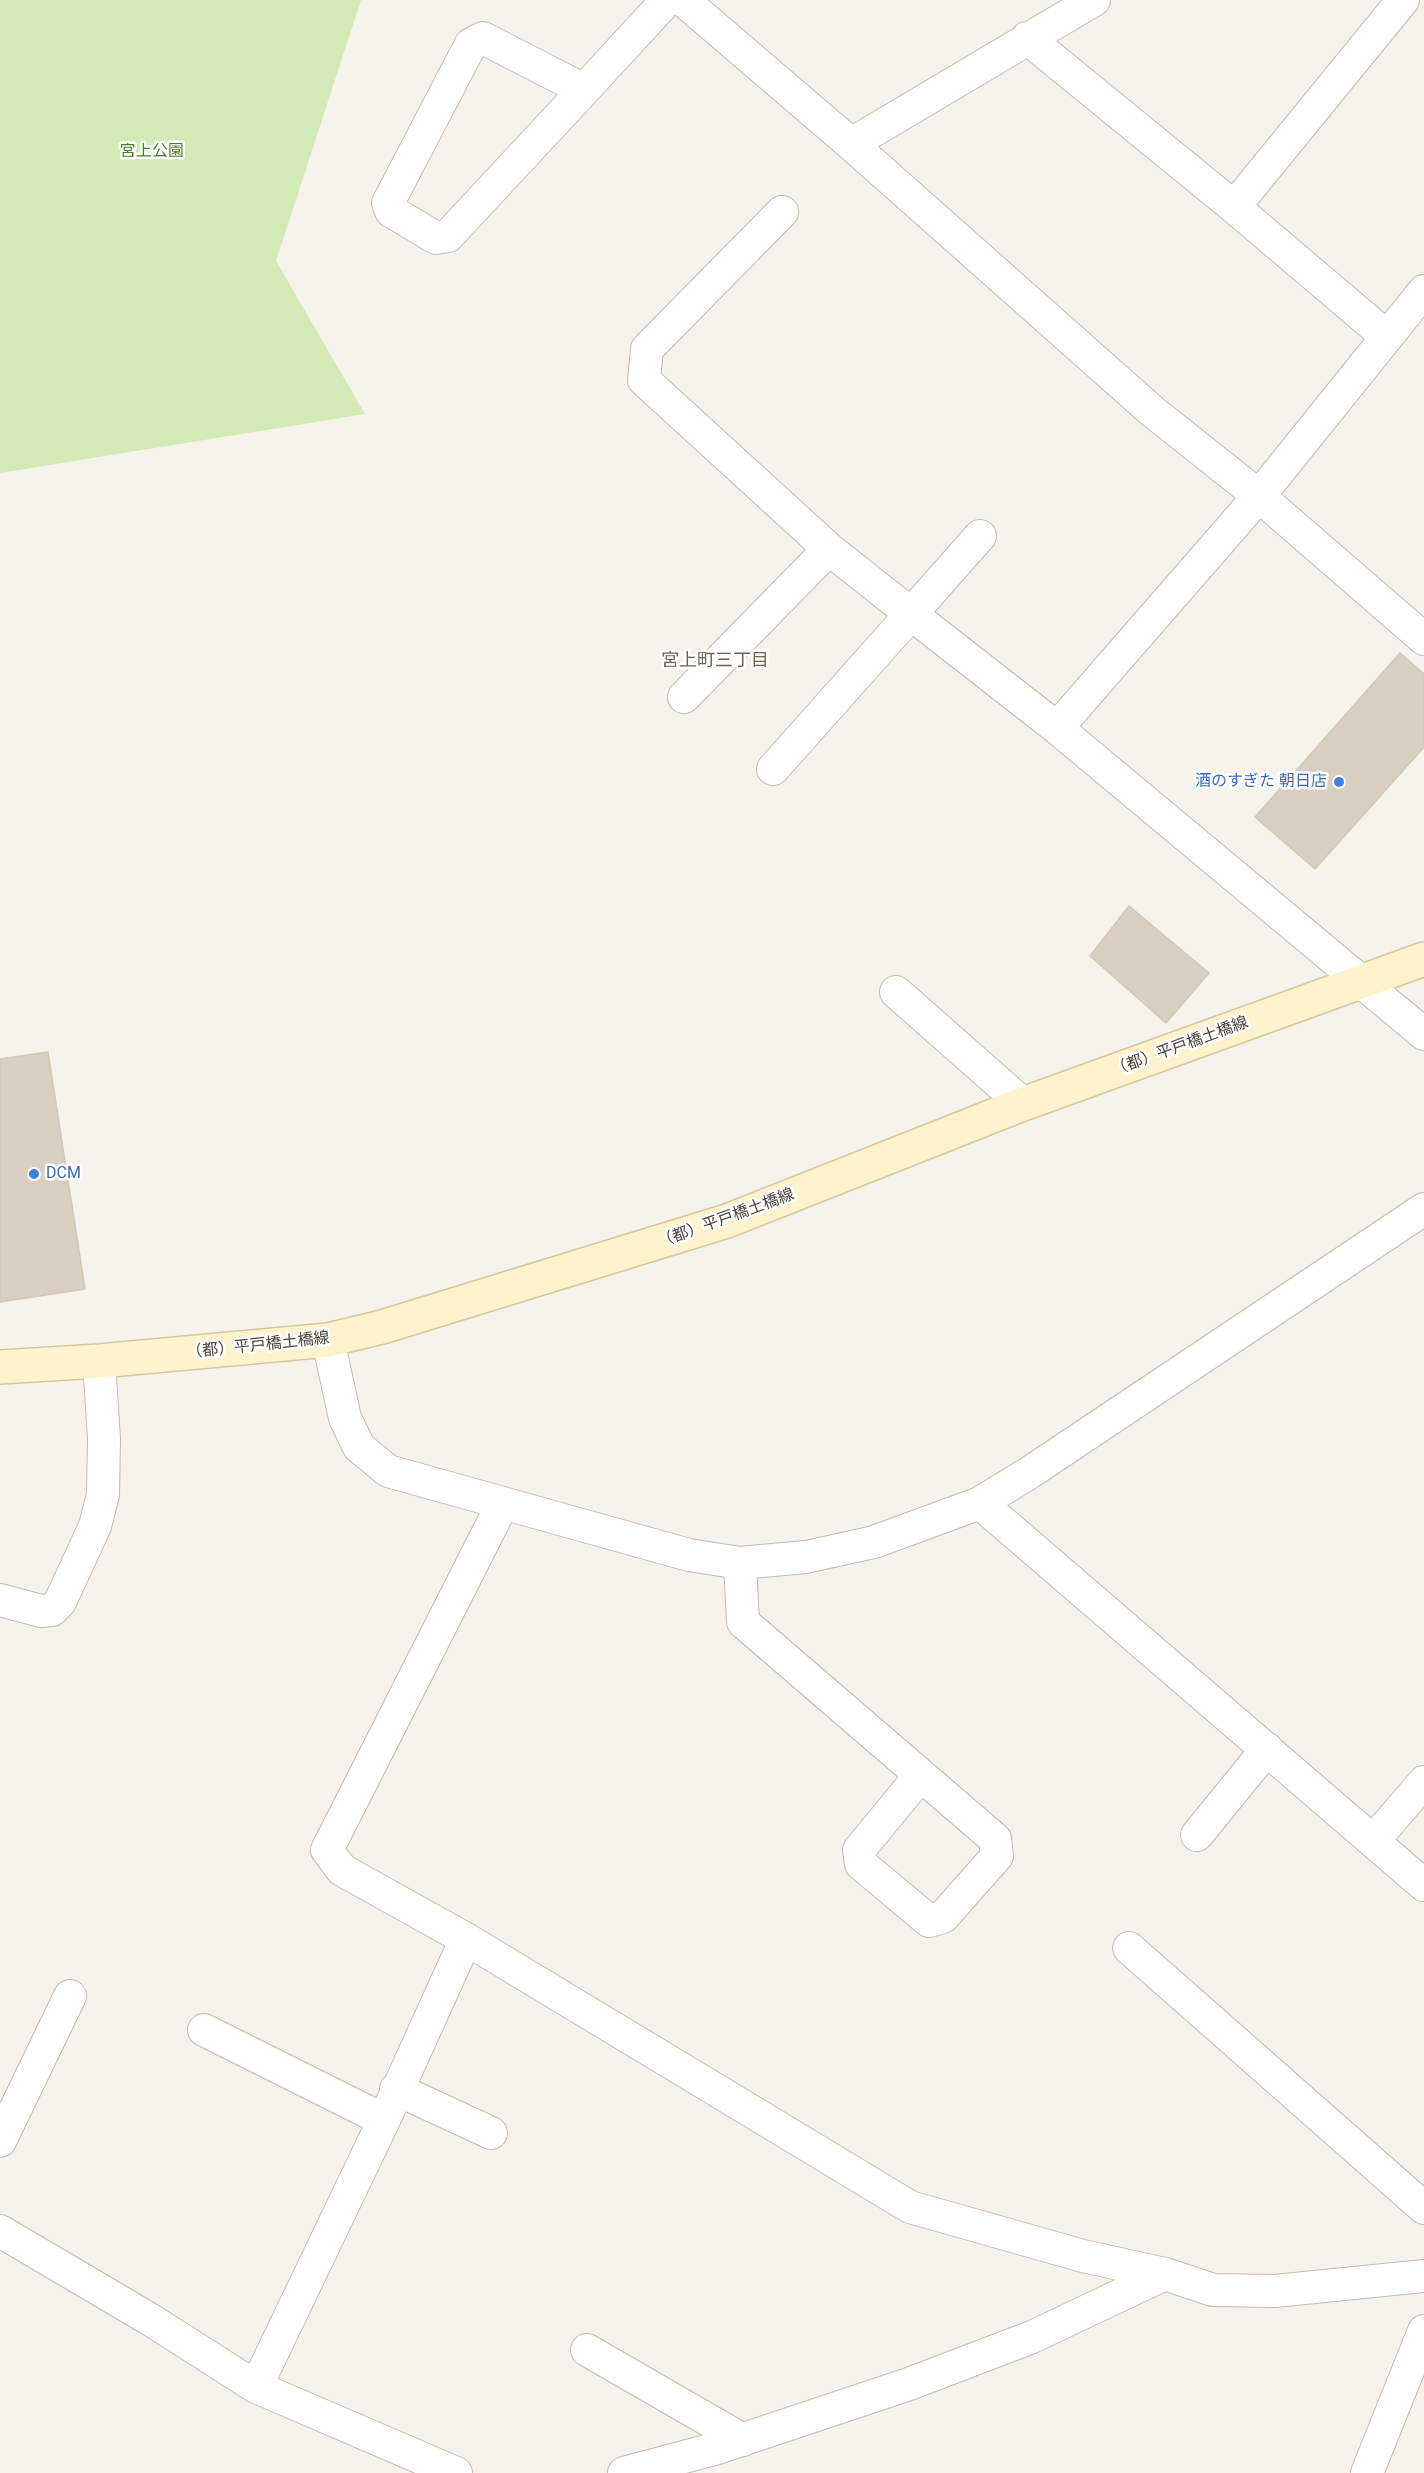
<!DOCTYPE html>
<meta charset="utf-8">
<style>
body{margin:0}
canvas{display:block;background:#f6f3ec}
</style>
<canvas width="1424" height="2473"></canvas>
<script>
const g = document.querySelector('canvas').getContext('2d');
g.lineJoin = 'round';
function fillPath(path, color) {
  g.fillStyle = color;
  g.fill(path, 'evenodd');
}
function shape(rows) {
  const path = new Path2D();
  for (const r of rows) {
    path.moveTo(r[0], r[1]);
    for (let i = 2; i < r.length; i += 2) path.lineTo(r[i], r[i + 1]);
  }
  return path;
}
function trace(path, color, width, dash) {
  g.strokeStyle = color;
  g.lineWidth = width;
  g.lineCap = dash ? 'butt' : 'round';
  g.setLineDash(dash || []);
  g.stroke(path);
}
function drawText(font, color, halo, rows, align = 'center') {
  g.font = font + ' Roboto,"Noto Sans JP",sans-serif';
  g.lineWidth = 5;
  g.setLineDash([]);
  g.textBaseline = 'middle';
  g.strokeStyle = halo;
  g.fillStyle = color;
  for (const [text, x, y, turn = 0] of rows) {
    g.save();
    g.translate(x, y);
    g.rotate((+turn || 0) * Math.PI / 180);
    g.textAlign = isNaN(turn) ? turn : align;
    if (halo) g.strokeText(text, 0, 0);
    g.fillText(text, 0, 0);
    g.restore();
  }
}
const green = shape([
 [0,0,361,0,276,261,365,414,0,473]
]);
const building = shape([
 [1400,653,1424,674,1424,747,1315,869,1255,817,1400,653],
 [1129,906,1209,973,1166,1023,1090,956,1129,906],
 [48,1052,85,1289,0,1302,0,1059,48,1052]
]);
const street = shape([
 [683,0,851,144,1152,411,1259,496,1424,639],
 [1027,38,1234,207,1386,336],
 [584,90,483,38,471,44,388,203,391,211,436,238,448,236,584,90,667,0],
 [851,144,1094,0],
 [1234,207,1403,0],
 [782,212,647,349,644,380,829,549],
 [1424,291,1259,496,1057,728,1424,1034],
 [684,697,829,549,911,614,980,536],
 [773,769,911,614,1057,728],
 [896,992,1023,1104],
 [328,1340,345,1418,359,1447,388,1471,689,1555,740,1563,806,1557,874,1542,980,1503,1029,1473,1424,1209],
 [980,1503,1424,1885],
 [740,1563,743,1622,995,1839,997,1856,943,1917,929,1921,861,1864,859,1850,920,1776],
 [0,1600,41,1611,52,1610,60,1602,95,1526,103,1495,104,1439,99,1361],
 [1197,1835,1267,1749],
 [1374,1840,1424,1782],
 [466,1939,342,1870,327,1850,503,1503],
 [1129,1948,1424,2208],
 [204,2030,384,2120],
 [396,2089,491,2133],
 [0,2141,70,1996],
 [0,2231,151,2320,256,2387,456,2473],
 [587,2350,743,2440],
 [256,2387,384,2120,466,1939,910,2207,1083,2256,1165,2274],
 [624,2473,714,2449,909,2384,1032,2337,1165,2274,1213,2290,1275,2291,1424,2276],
 [1367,2473,1424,2331]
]);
const secondary = shape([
 [0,1367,99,1361,328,1340,382,1327,727,1221,1023,1104,1424,959]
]);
const markers = [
 [1339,782,6,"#3f7fe0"],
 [34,1174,6,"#3f7fe0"]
];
const parkNames = [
 ["宮上公園",152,152]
];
const shopNames = [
 ["酒のすぎた 朝日店",1327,782],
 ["DCM",46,1174,"left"]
];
const streetNames = [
 ["（都）平戸橋土橋線",1180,1047,-20],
 ["（都）平戸橋土橋線",726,1219,-20],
 ["（都）平戸橋土橋線",258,1346,-6]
];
const neighbourhoodNames = [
 ["宮上町三丁目",715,661]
];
fillPath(green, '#d2eab5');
fillPath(building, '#d8cfc1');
trace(building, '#d3c7b4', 1.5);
trace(street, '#c2bbae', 34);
trace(secondary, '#d6c79b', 36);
trace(street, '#fff', 32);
trace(secondary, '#fff3cd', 33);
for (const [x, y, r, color] of markers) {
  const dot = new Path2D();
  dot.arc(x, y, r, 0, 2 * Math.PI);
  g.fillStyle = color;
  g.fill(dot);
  trace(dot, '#fff', 2);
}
drawText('16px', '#4a7f2a', '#fff', parkNames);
drawText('16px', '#366cbe', '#fff', shopNames, 'right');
drawText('16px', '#4b4439', '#fff', streetNames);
drawText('18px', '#6e6250', '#fff', neighbourhoodNames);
</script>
